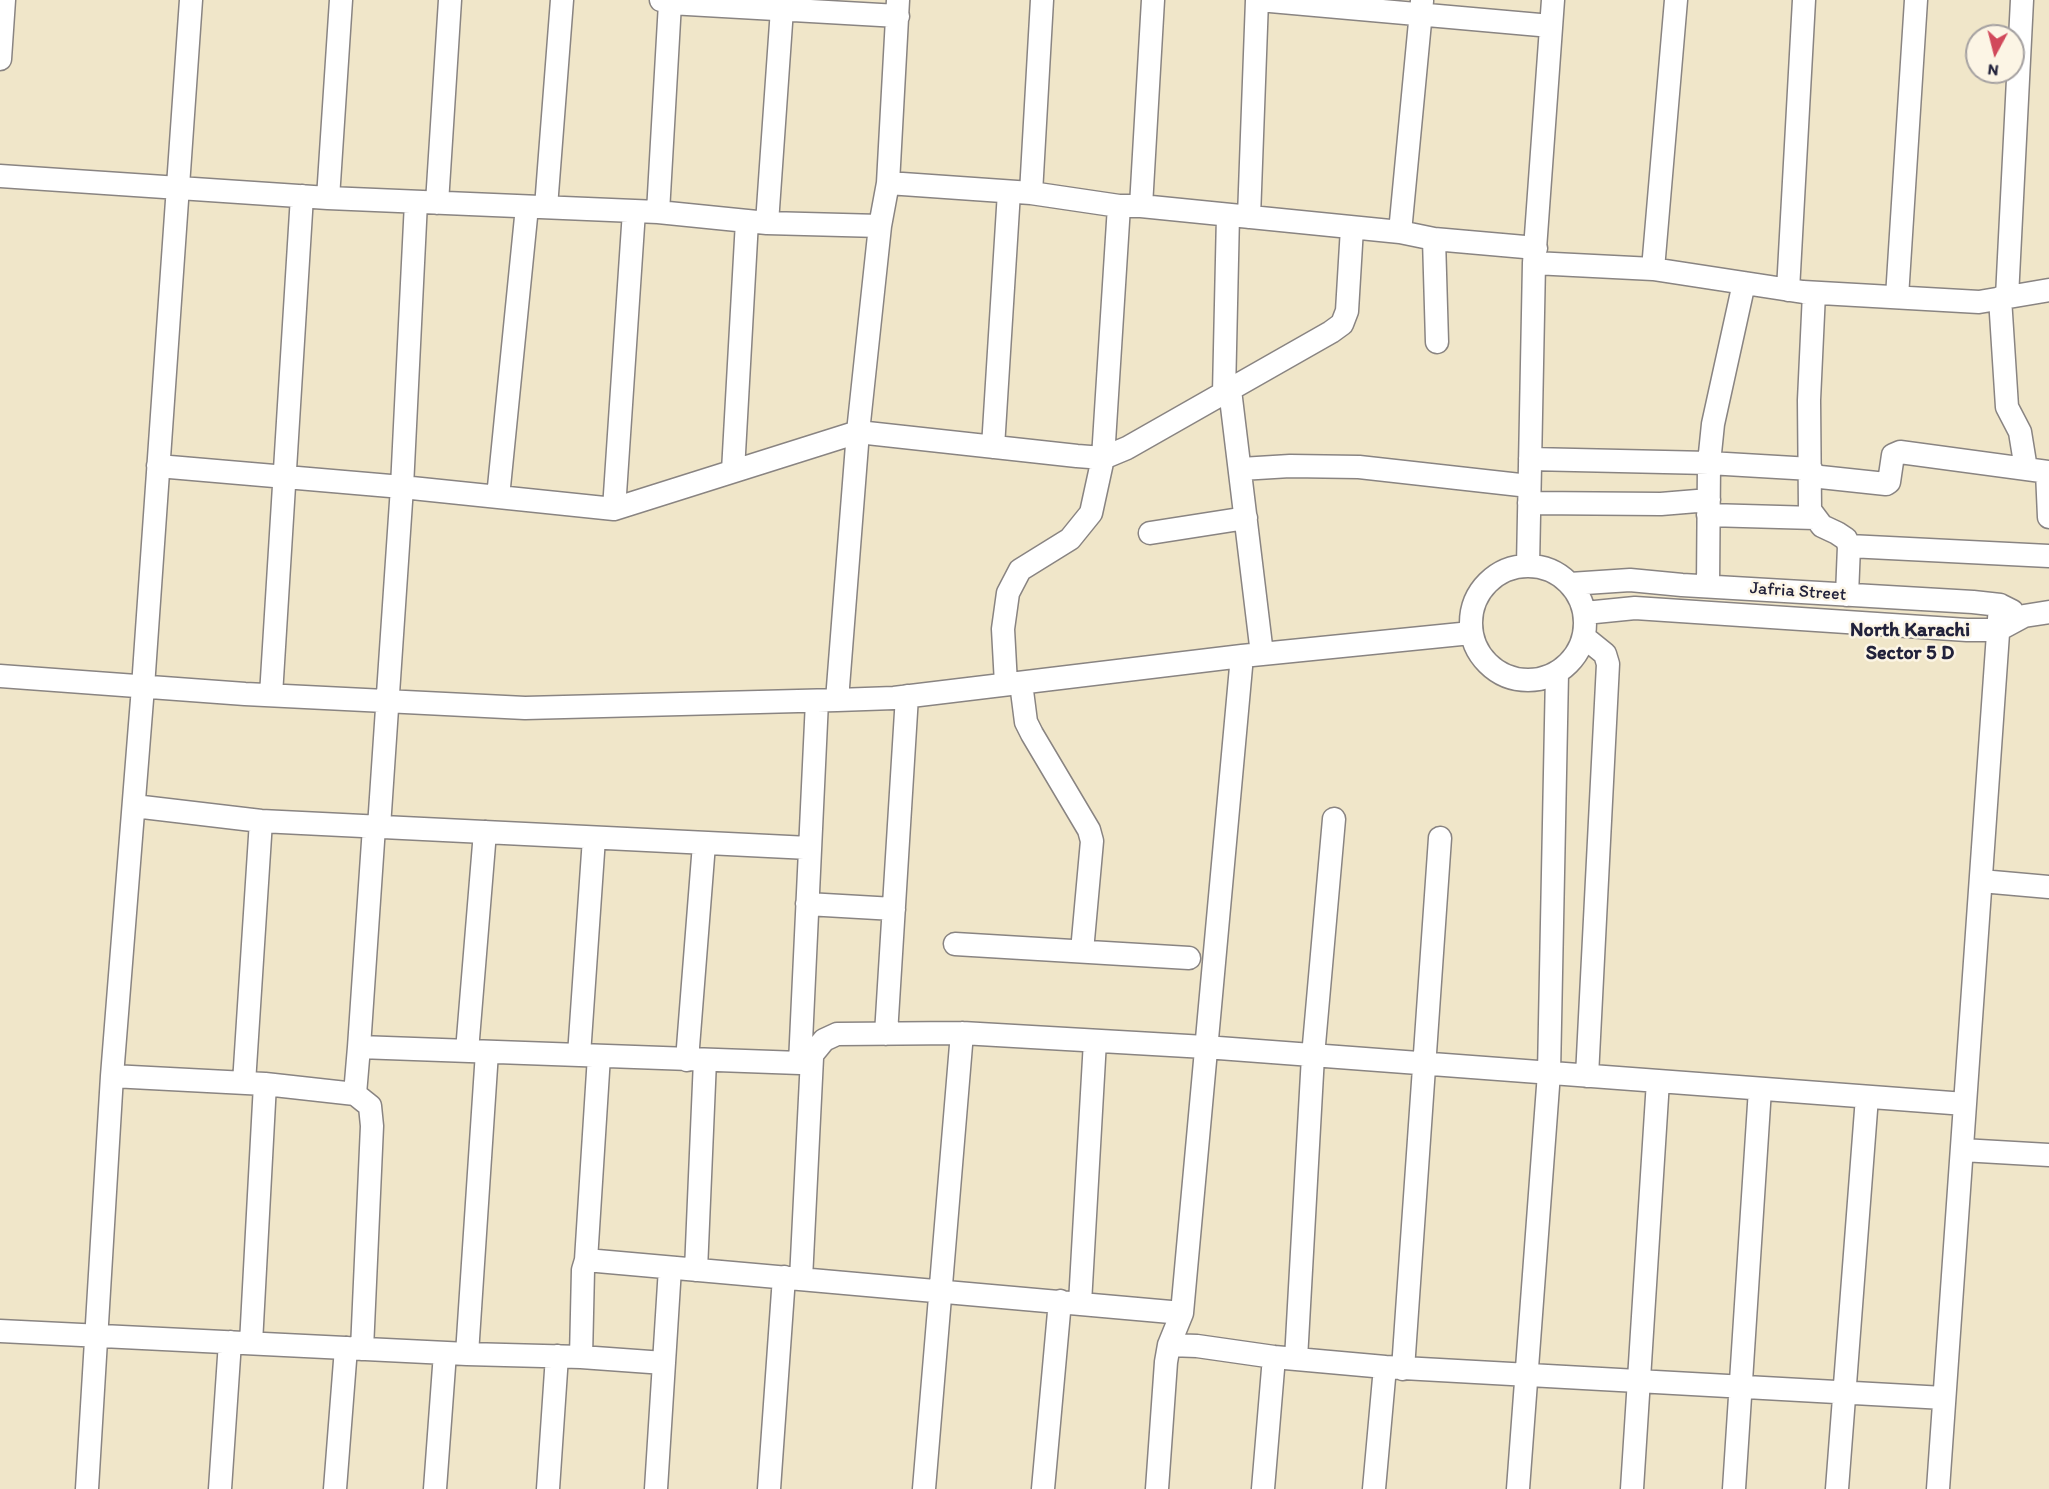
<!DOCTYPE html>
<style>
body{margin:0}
#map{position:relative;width:2049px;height:1489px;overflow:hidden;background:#f0e6c9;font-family:Itim,sans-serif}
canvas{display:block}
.north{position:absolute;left:1965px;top:24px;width:60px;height:60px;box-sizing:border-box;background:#fcf5e5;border:2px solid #a5a1a1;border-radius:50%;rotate:187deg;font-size:16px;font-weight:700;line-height:24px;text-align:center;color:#22223b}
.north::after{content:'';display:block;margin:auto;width:21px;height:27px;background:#d1495b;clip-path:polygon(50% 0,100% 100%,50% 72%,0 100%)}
</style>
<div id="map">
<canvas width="2049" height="1489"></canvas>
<div class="north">N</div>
</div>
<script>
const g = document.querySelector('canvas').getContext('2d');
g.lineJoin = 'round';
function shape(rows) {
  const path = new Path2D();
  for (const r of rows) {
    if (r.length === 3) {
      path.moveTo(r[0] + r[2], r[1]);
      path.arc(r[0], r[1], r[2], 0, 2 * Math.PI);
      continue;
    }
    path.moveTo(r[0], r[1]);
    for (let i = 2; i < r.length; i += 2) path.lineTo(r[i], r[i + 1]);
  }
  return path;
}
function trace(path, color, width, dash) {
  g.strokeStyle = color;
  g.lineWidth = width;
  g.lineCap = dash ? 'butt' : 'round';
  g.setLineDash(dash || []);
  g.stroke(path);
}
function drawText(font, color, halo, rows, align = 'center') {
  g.font = font + ' Itim,sans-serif';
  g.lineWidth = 5;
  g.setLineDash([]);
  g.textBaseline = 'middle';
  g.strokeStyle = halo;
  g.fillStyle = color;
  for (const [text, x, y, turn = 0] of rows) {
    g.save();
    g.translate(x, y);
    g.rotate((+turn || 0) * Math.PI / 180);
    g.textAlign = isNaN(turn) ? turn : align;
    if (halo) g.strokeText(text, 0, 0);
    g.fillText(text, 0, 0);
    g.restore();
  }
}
const minor = shape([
 [661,0,670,3,898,16],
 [1259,0,1551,26],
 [0,59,4,0],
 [0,176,328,198,658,212,767,223,880,226],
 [888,183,1031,193,1119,206,1141,206,1400,232,1434,239,1536,248],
 [1031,193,1042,0],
 [328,198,341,0],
 [437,203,450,0],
 [1141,206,1153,0],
 [546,207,562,0],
 [658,212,670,3],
 [1249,217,1257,0],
 [767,223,782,9],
 [1400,232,1422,1],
 [1434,239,1437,342],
 [1534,263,1653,269,1803,292,1979,302,2049,290],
 [1653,269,1676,0],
 [1788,290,1804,0],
 [1814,293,1809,400,1810,510,1822,526,1837,533,1846,539,1849,546,1847,595],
 [1897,297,1916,0],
 [2007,297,2022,0],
 [2000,298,2007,407,2020,432,2026,469],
 [1230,390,1262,654],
 [1224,393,1228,215],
 [993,447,1009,192],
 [1530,459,1709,463,1811,469],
 [158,466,402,487,614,509,858,432,1077,456,1103,458,1127,448,1331,332,1342,324,1347,311,1352,228],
 [1241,469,1290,466,1359,467,1529,486],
 [733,471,747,221],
 [2047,472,2049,517],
 [1811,476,1886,484,1889,482,1893,455,1900,452,2049,472],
 [498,497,527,207],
 [1529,503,1661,504,1709,500],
 [614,509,634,211],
 [1708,515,1815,518],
 [1150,533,1246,518],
 [1849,546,2049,556],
 [1528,566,1534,263,1553,0],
 [1528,623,57],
 [1570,584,1630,580,1682,585,1973,602,2000,605,2012,611],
 [1708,586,1709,463,1713,424,1744,283],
 [1585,613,1635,608,1967,630,1998,630,2024,616,2049,612],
 [1584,637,1605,654,1608,664,1587,1076],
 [0,676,245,694,525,708,837,700,894,698,1242,656,1471,633],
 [1021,683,1026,722,1032,734,1089,830,1092,841,1082,951],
 [1006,684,1003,629,1008,593,1020,570,1070,539,1091,513,1103,458,1119,206],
 [271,695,302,196],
 [837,700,858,432,880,226,888,183,898,0],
 [134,806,261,821,809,848],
 [379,827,402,487,416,202],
 [1981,881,2049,887],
 [807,904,894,909],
 [955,944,1189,958],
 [886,1034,907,696],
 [359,1047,374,827],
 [467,1051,485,832],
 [579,1055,594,838],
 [687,1060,704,844],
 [800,1063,817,701],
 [112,1076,265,1084,355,1094,359,1047,800,1063,806,1062,824,1040,837,1034,962,1033,1205,1047,1965,1104],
 [244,1083,261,821],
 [355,1094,370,1106,372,1126,362,1349],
 [1962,1150,2049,1155],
 [586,1260,599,1056],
 [696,1270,705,1060],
 [801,1279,812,1058],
 [1080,1303,1095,1041],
 [0,1331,467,1354,581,1357,664,1363],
 [251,1343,265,1084],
 [1169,1345,1197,1346,1274,1357,1385,1367,1944,1398],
 [467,1354,487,1052],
 [581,1357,583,1270,586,1260,1182,1313],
 [1296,1359,1313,1056,1334,819],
 [1403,1369,1440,838],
 [87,1489,112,1076,143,687,191,0],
 [220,1489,230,1342],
 [335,1489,346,1348],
 [435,1489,445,1353],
 [548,1489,557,1356],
 [656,1489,670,1268],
 [769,1489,784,1277],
 [924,1489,962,1033],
 [1043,1489,1060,1301],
 [1157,1489,1166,1362,1169,1345,1182,1313,1242,656],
 [1263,1489,1274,1357],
 [1374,1489,1385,1367],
 [1518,1489,1549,1073,1557,673],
 [1632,1489,1658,1081],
 [1734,1489,1760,1089],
 [1837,1489,1867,1097],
 [1938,1489,2000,605]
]);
const streetNames = [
 ["Jafria Street",1798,592,4]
];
const neighbourhoodNames = [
 ["North Karachi",1910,631],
 ["Sector 5 D",1910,654]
];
trace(minor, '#898482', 25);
trace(minor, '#fff', 22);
drawText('18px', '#22223b', '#fcf5e5', streetNames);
drawText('bold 20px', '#22223b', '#fcf5e5', neighbourhoodNames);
</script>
